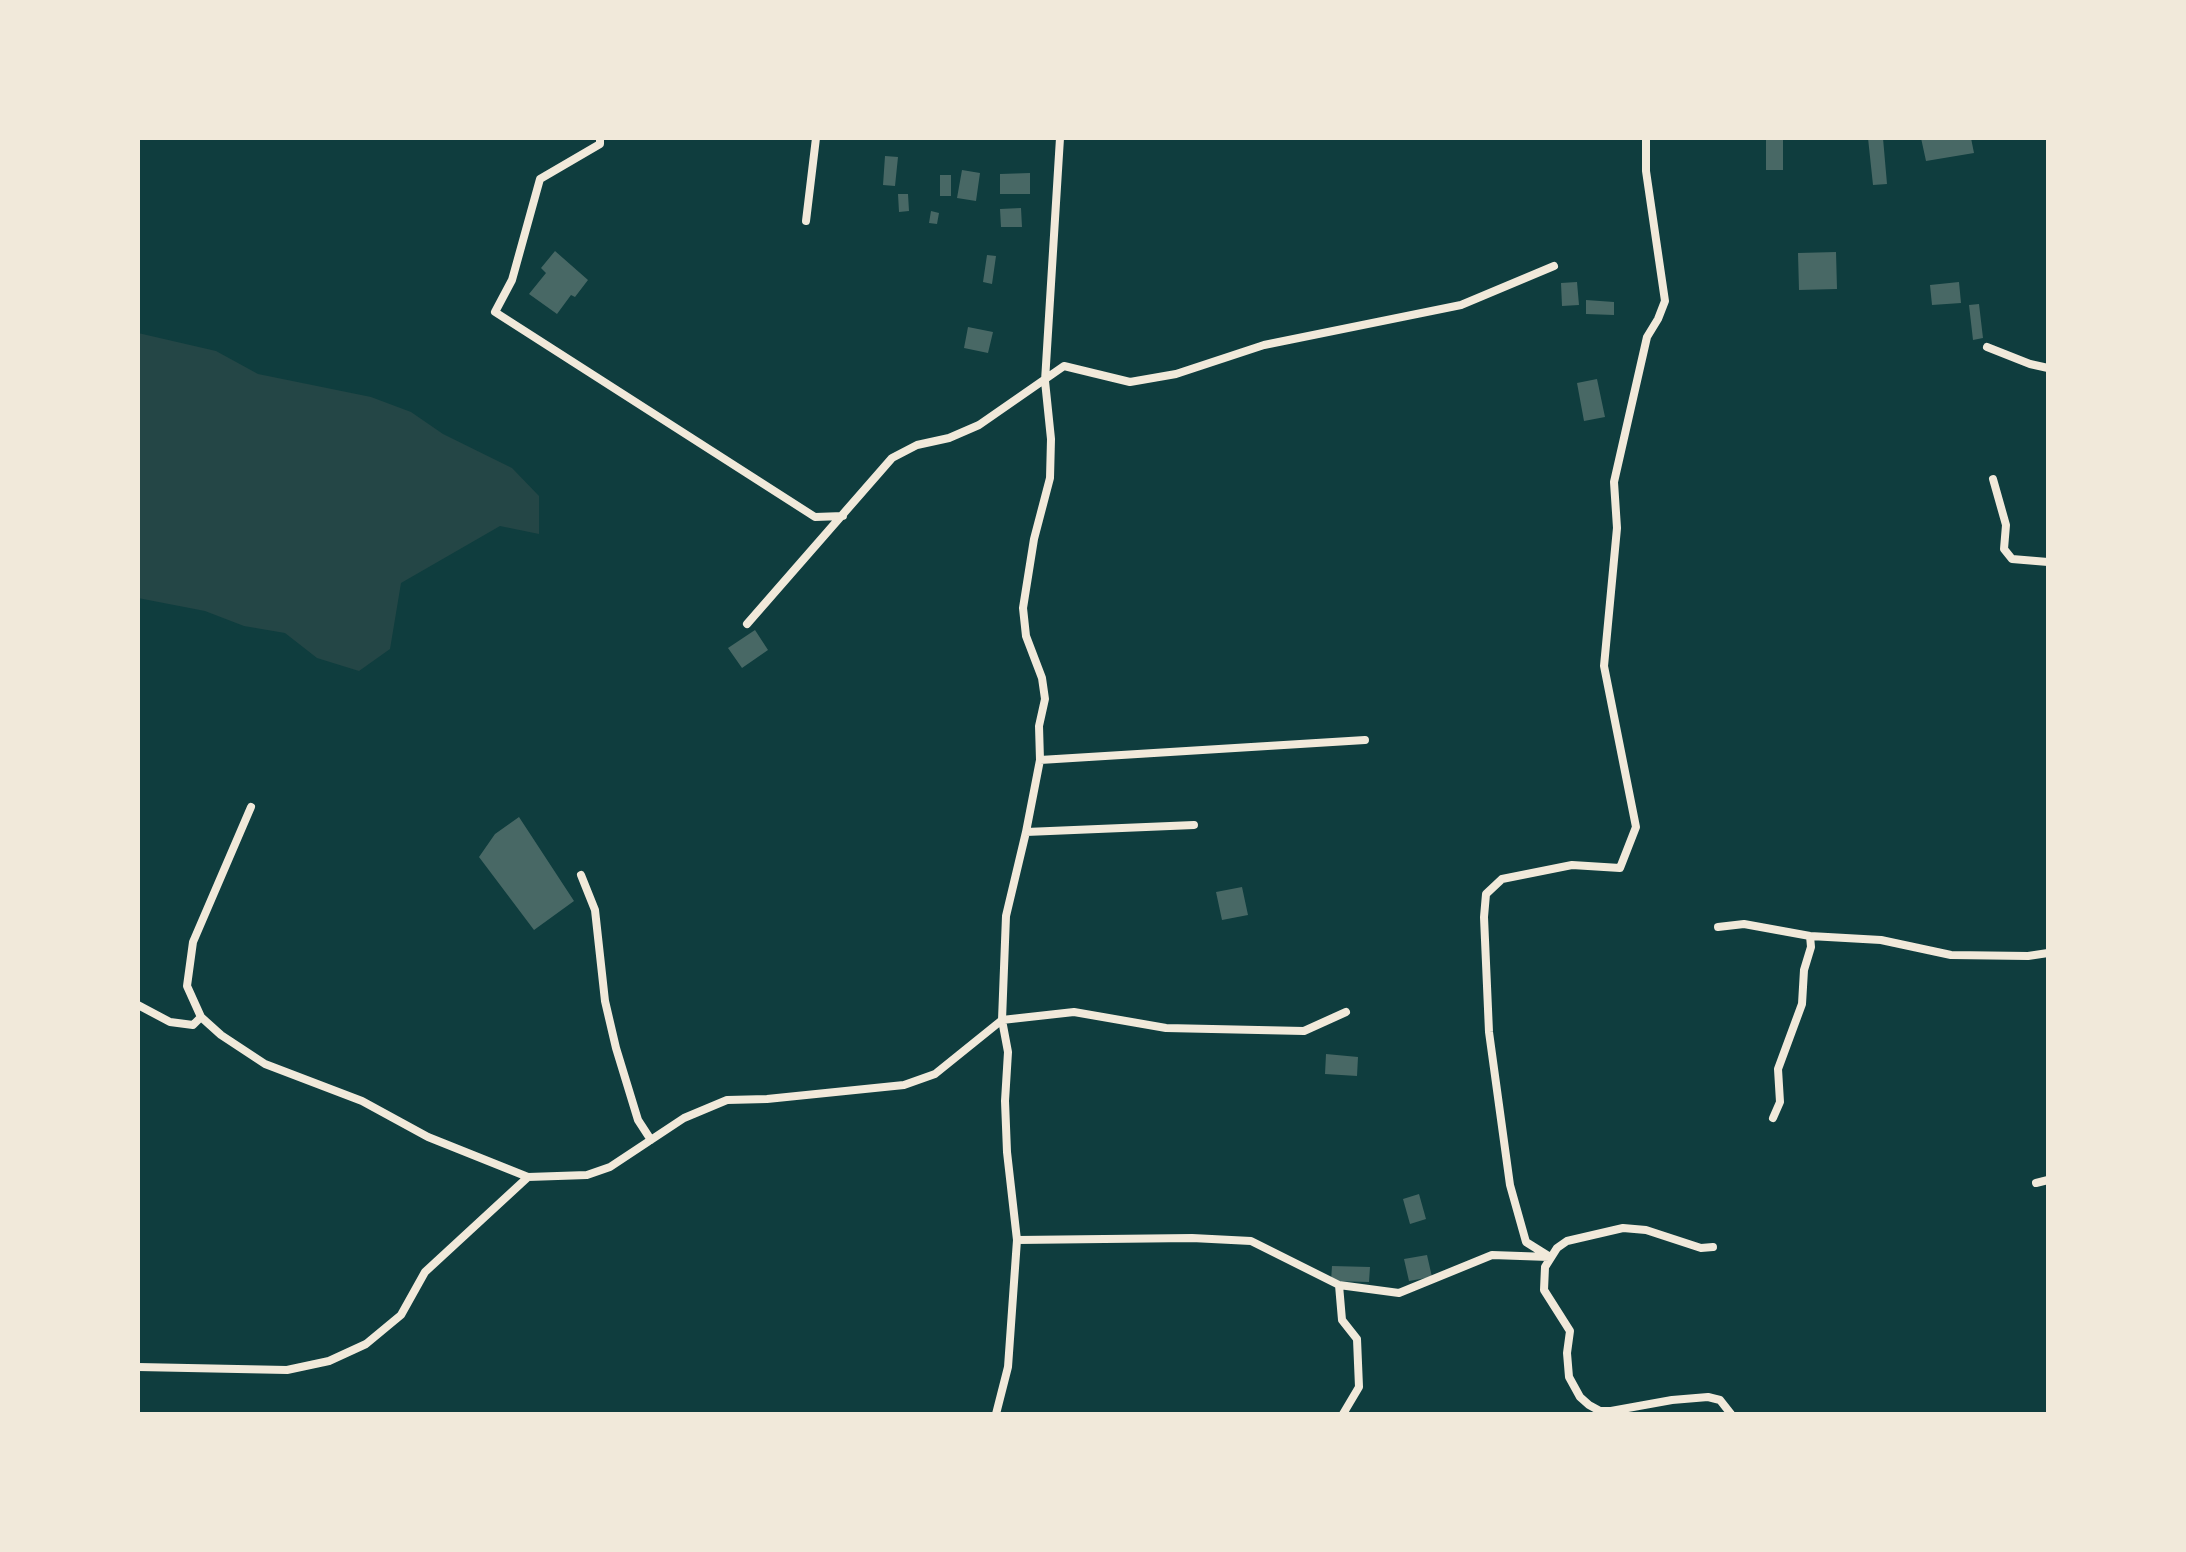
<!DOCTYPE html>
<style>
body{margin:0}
#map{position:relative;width:2186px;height:1552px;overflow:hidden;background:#0f3d3e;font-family:"Sofia Sans Condensed",sans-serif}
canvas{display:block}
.frame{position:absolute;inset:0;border:140px solid #f1e9da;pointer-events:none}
</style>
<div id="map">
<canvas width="2186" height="1552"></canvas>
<div class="frame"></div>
</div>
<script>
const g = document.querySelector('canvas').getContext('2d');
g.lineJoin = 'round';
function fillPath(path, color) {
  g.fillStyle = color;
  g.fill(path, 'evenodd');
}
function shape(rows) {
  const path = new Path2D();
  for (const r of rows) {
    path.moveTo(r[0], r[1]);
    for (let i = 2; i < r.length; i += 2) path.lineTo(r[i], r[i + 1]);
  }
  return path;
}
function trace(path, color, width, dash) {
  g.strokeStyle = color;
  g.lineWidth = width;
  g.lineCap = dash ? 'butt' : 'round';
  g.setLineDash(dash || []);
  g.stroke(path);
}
const green = shape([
 [138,333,216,351,258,374,371,397,411,412,443,434,512,468,539,496,539,534,500,526,401,583,390,649,359,671,317,658,285,633,244,626,205,611,138,598]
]);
const building = shape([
 [1766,138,1783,138,1783,170,1766,170],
 [1868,138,1883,138,1887,184,1873,185],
 [1921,138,1971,138,1974,153,1926,161],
 [885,156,898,157,895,186,883,185],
 [962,170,980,173,976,201,957,198],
 [1030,173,1030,194,1000,194,1000,174],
 [940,175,951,175,951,196,940,196],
 [898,194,908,194,909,211,899,212],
 [1021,208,1022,227,1001,227,1000,209],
 [931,211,939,213,937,224,929,223],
 [555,251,588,280,575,297,571,295,557,314,529,294,546,273,541,268],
 [1836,252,1837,289,1799,290,1798,253],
 [987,255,996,256,992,284,983,282],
 [1577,282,1579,305,1562,306,1561,283],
 [1959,282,1961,303,1932,305,1930,285],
 [1586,300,1614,302,1614,315,1586,314],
 [1979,304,1983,338,1973,340,1969,305],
 [968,327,993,332,988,353,964,348],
 [1597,379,1605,417,1584,421,1577,383],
 [755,630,768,650,742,668,728,648],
 [519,817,574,901,534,930,479,857,495,834],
 [1242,887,1248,915,1222,920,1216,892],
 [1326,1054,1358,1057,1357,1076,1325,1074],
 [1419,1194,1426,1219,1410,1224,1403,1199],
 [1427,1255,1432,1277,1409,1281,1404,1259],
 [1332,1266,1370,1267,1369,1282,1331,1281]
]);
const minor = shape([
 [600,138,600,144,540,179,512,280,495,312,815,517,843,516],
 [806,221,816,138],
 [1987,347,2030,364,2048,368],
 [1993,479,2006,525,2004,549,2012,559,2048,562],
 [747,624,892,458,917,445,949,438,979,425,1064,366,1130,382,1176,374,1264,345,1461,305,1554,266],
 [1040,760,1365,740],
 [251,807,193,942,187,986,201,1017,221,1035,265,1064,362,1101,428,1137,528,1177,587,1175,610,1167,684,1118,727,1100,767,1099,904,1085,935,1074,1002,1020,1074,1012,1166,1028,1304,1031,1346,1012],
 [1026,832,1194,825],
 [581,875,595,910,605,1001,616,1048,638,1120,651,1140],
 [1718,927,1744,924,1810,936,1881,940,1951,955,2028,956,2048,953],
 [138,1005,170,1022,193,1025,201,1017],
 [1773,1118,1780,1102,1778,1069,1802,1004,1804,970,1811,947,1810,936],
 [2036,1183,2048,1180],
 [1017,1240,1192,1238,1251,1241,1339,1285,1399,1293,1492,1255,1549,1257],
 [1713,1247,1701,1248,1646,1230,1623,1228,1567,1241,1557,1248,1545,1267,1544,1290,1570,1331,1567,1353,1569,1377,1580,1397,1589,1405,1600,1411,1611,1411,1672,1400,1708,1397,1720,1400,1731,1414],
 [1550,1257,1526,1242,1510,1185,1489,1032,1484,917,1486,894,1502,879,1572,865,1620,868,1636,827,1604,666,1617,528,1614,482,1647,337,1658,319,1665,301,1646,171,1646,138],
 [1339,1285,1342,1320,1357,1339,1359,1387,1343,1414],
 [138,1367,287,1370,329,1361,366,1344,401,1315,425,1272,528,1177],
 [996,1414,1008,1367,1017,1240,1007,1152,1005,1101,1008,1052,1002,1020,1006,916,1026,832,1040,760,1039,726,1045,699,1042,678,1026,636,1023,608,1034,539,1050,478,1051,439,1045,381,1060,138]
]);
fillPath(green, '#244646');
fillPath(building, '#486865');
trace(minor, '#f1e9da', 8);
</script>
